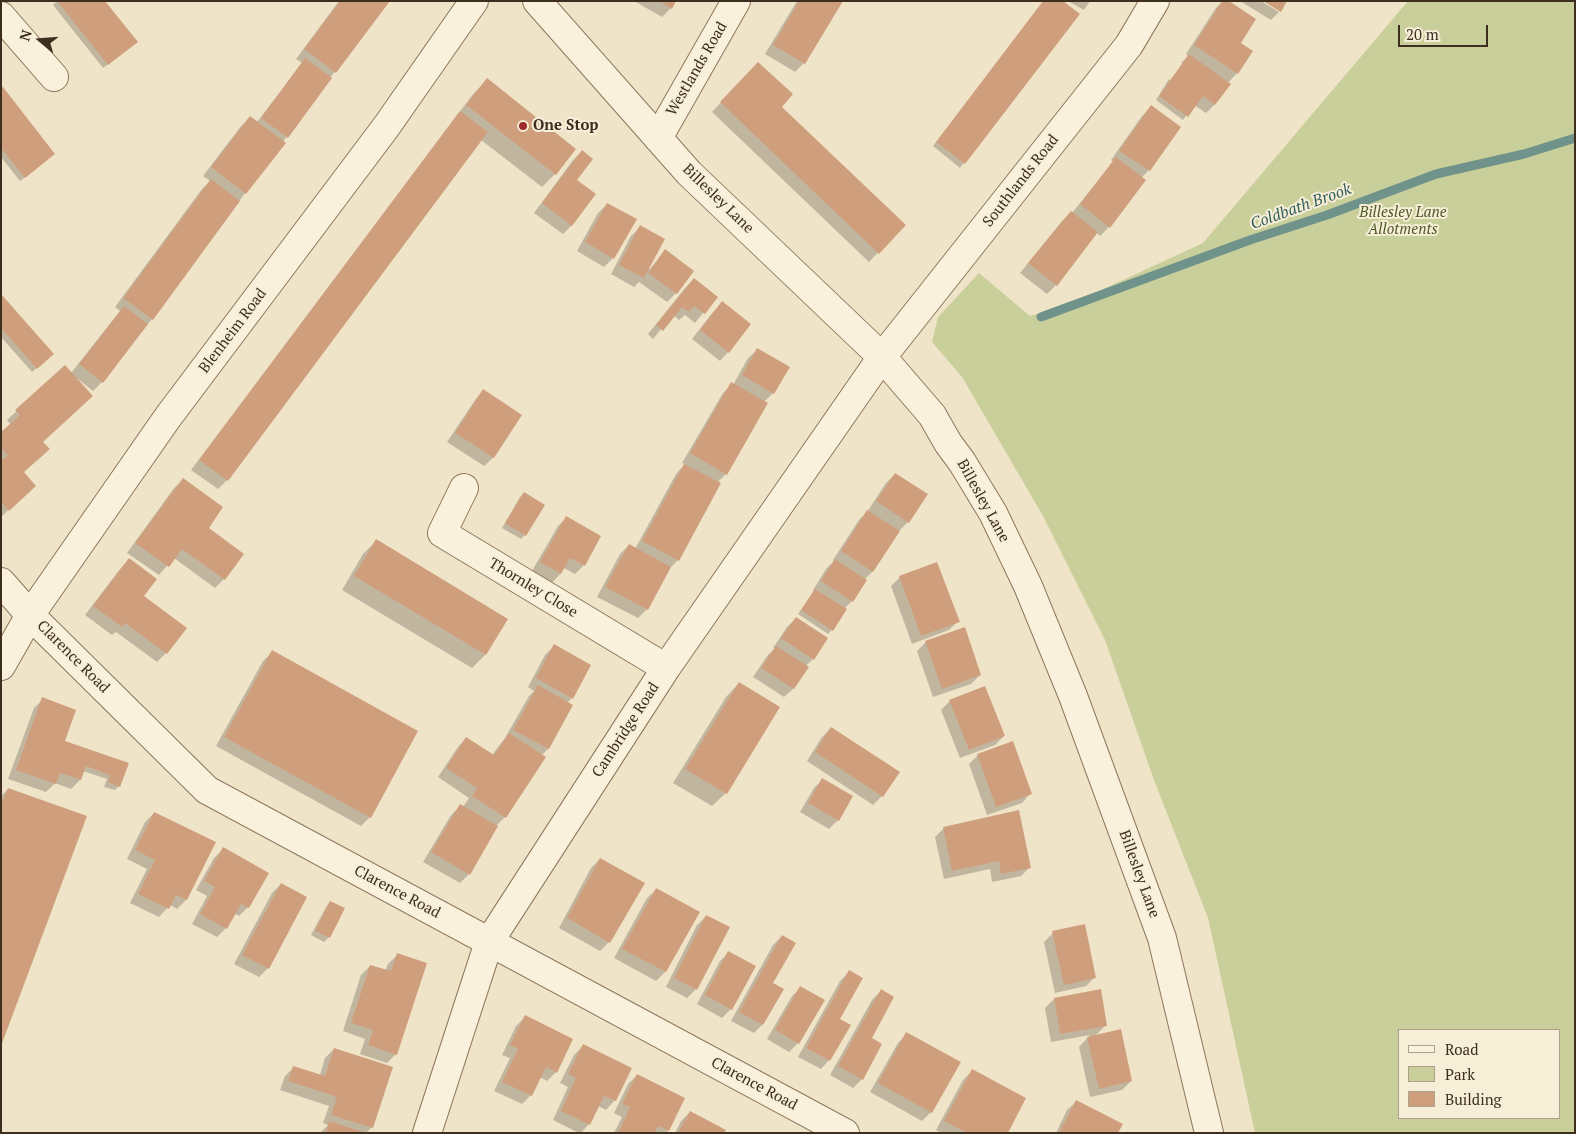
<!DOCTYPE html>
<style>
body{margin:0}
#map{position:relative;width:1576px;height:1134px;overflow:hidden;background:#f0e4c8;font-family:"PT Serif",serif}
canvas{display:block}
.frame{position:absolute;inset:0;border:2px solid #3d2e20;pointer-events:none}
.legend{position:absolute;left:1398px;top:1029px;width:162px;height:90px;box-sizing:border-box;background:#f7eed8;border:1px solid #ada18e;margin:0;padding:6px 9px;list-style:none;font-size:15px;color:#3d2e20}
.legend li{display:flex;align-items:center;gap:10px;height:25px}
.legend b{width:25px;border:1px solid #ada18e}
.north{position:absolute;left:15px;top:15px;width:50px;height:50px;-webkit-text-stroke:4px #f7eed8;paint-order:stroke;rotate:288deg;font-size:14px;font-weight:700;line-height:20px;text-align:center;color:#3d2e20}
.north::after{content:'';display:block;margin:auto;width:18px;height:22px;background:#3d2e20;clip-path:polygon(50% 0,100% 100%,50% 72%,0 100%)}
.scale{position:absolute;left:1398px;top:25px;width:90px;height:22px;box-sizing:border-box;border:2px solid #3d2e20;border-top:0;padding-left:6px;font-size:15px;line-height:18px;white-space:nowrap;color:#3d2e20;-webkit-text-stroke:4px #f7eed8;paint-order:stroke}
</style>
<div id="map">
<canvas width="1576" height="1134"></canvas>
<div class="frame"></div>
<ul class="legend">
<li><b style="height:6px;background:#faf1dc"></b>Road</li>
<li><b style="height:14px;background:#c9cf9b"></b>Park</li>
<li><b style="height:14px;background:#cf9f7d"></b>Building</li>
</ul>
<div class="north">N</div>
<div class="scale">20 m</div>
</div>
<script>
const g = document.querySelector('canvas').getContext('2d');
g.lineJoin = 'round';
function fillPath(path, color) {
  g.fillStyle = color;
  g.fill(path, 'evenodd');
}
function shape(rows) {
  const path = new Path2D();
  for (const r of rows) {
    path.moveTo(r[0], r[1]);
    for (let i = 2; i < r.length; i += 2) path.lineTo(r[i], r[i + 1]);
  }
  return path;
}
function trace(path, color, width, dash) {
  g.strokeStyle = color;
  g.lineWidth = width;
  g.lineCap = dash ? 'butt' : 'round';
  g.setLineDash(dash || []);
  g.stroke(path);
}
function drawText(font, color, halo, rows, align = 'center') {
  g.font = font + ' "PT Serif",serif';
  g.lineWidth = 4;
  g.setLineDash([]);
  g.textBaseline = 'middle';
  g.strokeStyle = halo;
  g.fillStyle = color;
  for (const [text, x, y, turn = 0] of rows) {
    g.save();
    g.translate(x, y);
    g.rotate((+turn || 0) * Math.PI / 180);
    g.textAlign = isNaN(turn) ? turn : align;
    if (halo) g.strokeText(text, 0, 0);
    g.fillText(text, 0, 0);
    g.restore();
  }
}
const green = shape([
 [1408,1,1575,1,1575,1133,1255,1133,1208,918,1154,780,1105,640,1043,516,962,377,932,342,938,317,979,273,1030,316,1071,304,1203,243],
 [1560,1030,1560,1118,1400,1118,1400,1030]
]);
const shadow = shape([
 [57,1,104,1,132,46,103,68,53,5],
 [339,1,389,1,330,78,152,319,102,382,93,391,78,379,77,380,23,473,25,494,1,517,1,433,11,425,7,420,65,366,71,373,120,311,115,307,202,189,210,181,203,176,241,126,250,117,257,122,302,63,296,59],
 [634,1,675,1,671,8,662,17],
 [797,1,842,1,804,63,795,72,765,54],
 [1044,1,1078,14,960,168,933,146],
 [1068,1,1090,1,1084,10],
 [1223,1,1239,43,1237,73,1228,83,1215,104,1206,113,1194,105,1183,120,1156,100,1169,79,1171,81,1183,63,1181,63,1188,56,1186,54,1216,8],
 [1240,1,1261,1,1279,12,1271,20],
 [750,72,780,107,904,225,869,262,712,112],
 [487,80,555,174,542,187,481,140,227,480,218,489,191,470,454,119,474,93],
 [1,90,49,158,20,181,1,157],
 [1151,107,1149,170,1141,178,1109,227,1100,236,1096,232,1056,285,1047,294,1020,273,1062,221,1071,212,1072,213,1113,162,1111,160,1142,116],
 [582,151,575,180,572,225,563,234,534,213,573,160],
 [607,204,613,258,604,267,577,251,598,213],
 [640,227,648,268,650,269,665,251,692,271,676,293,667,302,639,282,634,287,611,274,631,236],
 [694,279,716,297,695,323,685,315,679,320,673,315,653,339,648,334,685,288],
 [1,296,48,358,32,372,1,337],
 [722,303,728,352,720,361,692,339,713,312],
 [757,350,773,393,764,402,726,474,717,483,678,560,669,569,647,609,638,618,597,597,620,554,629,545,635,549,676,474,685,464,682,463,723,393,732,384,733,385,748,358],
 [483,391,520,415,493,458,484,466,447,442,475,400],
 [895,474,926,495,908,522,899,531,873,571,864,580,852,601,844,609,832,630,828,634,798,614,814,591,813,590,826,569,834,561,833,560,859,520,867,512,886,483],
 [183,480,207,528,224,579,215,588,174,558,159,575,127,553,174,488],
 [524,493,525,535,521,539,502,528,520,497],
 [567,517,584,565,575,574,564,568,560,574,552,583,532,571,558,526],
 [376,541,485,655,472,668,342,590,363,554],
 [129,560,142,596,185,628,166,653,157,662,116,632,112,635,85,615,120,569],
 [900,577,958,621,949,630,912,644,891,586],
 [796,618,813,659,805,667,807,668,793,689,784,697,753,677,767,656,775,648,773,648,787,627],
 [926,642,980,675,971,684,933,697,917,651],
 [554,646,572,698,567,703,571,705,548,749,541,756,505,817,496,826,469,874,460,883,423,862,451,815,460,806,463,807,469,798,438,777,458,747,466,738,492,755,505,738,529,696,534,691,528,687,545,655],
 [272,652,370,817,361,826,216,746,263,661],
 [739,683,726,793,712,806,673,783,726,697],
 [43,699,64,741,92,751,119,786,115,790,104,787,107,779,83,771,80,780,71,789,55,783,46,792,8,779,34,708],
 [950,701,1004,736,995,745,960,758,941,710],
 [831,728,882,796,873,805,807,761,822,737],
 [978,755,1030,794,1022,803,987,815,969,764],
 [822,780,838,820,829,829,800,812,814,788],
 [8,789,1,1043,1,796],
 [154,813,214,843,186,900,177,909,170,905,159,917,130,903,147,869,127,859,145,822],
 [944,828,1030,867,1021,876,992,882,990,869,944,879,935,837],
 [223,849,248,907,239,916,234,913,226,928,217,937,192,924,207,896,196,890,214,858],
 [600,859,609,942,600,951,559,928,591,868],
 [281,884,268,968,259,977,234,964,272,893],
 [656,890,698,913,665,972,656,981,614,958,647,898],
 [330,902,343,909,328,938,324,942,311,935,326,907],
 [706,916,696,989,687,998,666,987,697,925],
 [1053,933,1095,977,1086,986,1055,993,1044,942],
 [782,936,762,1025,754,1033,731,1021,773,945],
 [729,952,731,1009,722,1018,697,1004,720,961],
 [397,955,396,1054,387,1063,360,1054,365,1039,343,1031,361,975,370,966,385,971,388,964],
 [849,972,829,1060,821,1069,798,1057,840,981],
 [801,987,798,1043,789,1052,767,1039,792,996],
 [881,991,862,1079,853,1088,830,1075,872,1000],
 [1054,999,1106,1025,1094,1037,1131,1081,1122,1090,1090,1097,1079,1047,1090,1035,1051,1042,1045,1008],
 [525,1017,556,1072,547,1081,540,1077,531,1095,522,1104,494,1091,510,1058,502,1055,516,1026],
 [907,1034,931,1112,922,1121,870,1092,898,1043],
 [583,1046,630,1069,614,1101,606,1110,598,1106,589,1124,581,1133,579,1133,553,1120,568,1087,560,1083,574,1055],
 [334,1049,372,1127,366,1133,320,1133,328,1125,323,1123,329,1106,280,1090,285,1076,294,1067,320,1075,325,1058],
 [972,1071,1006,1133,941,1133,936,1130,963,1080],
 [637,1075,668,1130,666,1133,614,1133,622,1117,614,1113,628,1084],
 [1076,1102,1117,1133,1056,1133,1067,1110],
 [690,1112,723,1133,675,1133,681,1121]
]);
const stream = shape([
 [1041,317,1250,240,1327,215,1436,174,1524,154,1575,138]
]);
const building = shape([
 [57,1,105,1,138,42,108,65],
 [340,1,390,1,336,73,304,49],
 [659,1,676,1,672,9],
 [799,1,843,1,805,64,773,45],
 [1043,1,1063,1,1080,14,965,164,936,142],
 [1222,1,1229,1,1256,19,1241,43,1253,51,1238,74,1194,45],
 [1263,1,1287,1,1281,12],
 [1189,54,1231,84,1215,105,1203,96,1188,117,1159,96],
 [305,58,332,78,288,138,261,118],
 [758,62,793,94,782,107,906,225,879,254,720,102],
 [487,78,576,149,556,175,466,105],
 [3,87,55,154,25,178,1,148,1,88],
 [1151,105,1181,127,1150,171,1119,151],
 [460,111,488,132,228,481,199,460],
 [250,116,286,143,246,194,211,167],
 [582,150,593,159,577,180,596,194,572,226,542,203],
 [1116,157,1146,180,1110,228,1080,204],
 [211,179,240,201,153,320,123,298],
 [607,203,637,219,614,259,585,242],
 [1071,211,1098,232,1057,286,1028,263],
 [640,225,665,239,644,278,619,265],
 [665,249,694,271,677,294,648,273],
 [694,278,718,297,705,314,694,306,689,312,682,307,663,331,656,325],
 [1,294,54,354,37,369,1,328],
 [722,301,751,324,729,353,700,330],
 [124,306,148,324,103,383,79,364],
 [757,348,790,367,774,394,742,375],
 [65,365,93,396,43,442,50,449,24,472,36,486,9,511,1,502,1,461,8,455,1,448,1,432,20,415,15,410],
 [731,382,768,403,727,475,690,453],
 [483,389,522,415,494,458,455,433],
 [684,464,721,483,679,561,642,541],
 [895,473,928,494,909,523,876,501],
 [183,478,223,507,209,528,244,554,225,580,182,549,169,567,135,543],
 [524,492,545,505,526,536,505,523],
 [867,510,900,531,873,572,841,551],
 [566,516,601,536,585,566,570,558,561,574,540,562],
 [376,539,508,619,486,655,354,576],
 [629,544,671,567,648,610,605,587],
 [129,558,157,579,144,596,187,628,167,654,125,623,122,627,93,606],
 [835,559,867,580,853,602,821,581],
 [937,562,960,622,921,636,899,576],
 [815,589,847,609,833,631,801,610],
 [796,617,828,638,814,660,781,638],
 [965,627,981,675,942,689,925,641],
 [554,644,591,665,573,699,536,678],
 [776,646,809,667,794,689,761,668],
 [272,650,418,731,371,818,224,737],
 [739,682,780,707,727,794,685,769],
 [538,685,573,705,549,749,513,730],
 [985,686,1005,736,969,750,949,700],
 [42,697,76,710,65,741,129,763,120,787,108,782,110,775,86,766,81,780,60,773,56,784,16,770],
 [831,727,900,772,883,797,815,752],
 [509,733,546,757,506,818,472,796,477,788,446,768,466,737,494,755],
 [1013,741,1032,794,996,807,977,754],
 [822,778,853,796,839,821,808,803],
 [8,788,87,816,1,1046,1,804],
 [460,804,498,826,470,875,431,852],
 [1019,810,1031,868,1001,874,999,861,952,871,943,827],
 [154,812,216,842,187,900,176,895,169,909,138,894,155,860,135,850],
 [223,847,269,873,249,908,241,904,227,929,200,914,215,887,204,881],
 [600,858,645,883,610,943,567,918],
 [281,883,307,897,269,969,242,955],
 [656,888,700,912,666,972,622,949],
 [330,901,345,908,330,938,315,931],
 [706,915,730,927,697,990,674,978],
 [1085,924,1096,978,1064,985,1052,931],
 [782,935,796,943,773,983,784,989,763,1025,739,1012],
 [728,951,756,966,732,1010,705,995],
 [397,953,427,963,397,1055,368,1045,373,1030,351,1023,370,965,391,971],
 [849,970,863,978,840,1019,851,1025,830,1061,806,1048],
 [800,986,825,1000,799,1044,775,1030],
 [881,989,894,997,872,1038,882,1044,863,1080,838,1066],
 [1101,989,1107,1026,1060,1034,1054,998],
 [525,1015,573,1039,557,1073,546,1067,532,1096,502,1082,518,1049,510,1045],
 [1121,1029,1132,1081,1099,1089,1087,1037],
 [906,1032,961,1062,932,1113,878,1083],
 [583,1044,632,1068,616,1101,604,1096,590,1125,561,1111,576,1078,568,1074],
 [334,1048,393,1067,373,1128,331,1115,337,1097,288,1081,293,1066,325,1076],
 [972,1069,1026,1098,1008,1133,967,1133,944,1121],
 [637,1074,685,1098,669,1131,658,1126,655,1133,618,1133,630,1107,622,1104],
 [1076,1100,1123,1124,1118,1133,1059,1133],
 [690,1111,726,1130,724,1133,678,1133],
 [329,1121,363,1132,363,1133,326,1133]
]);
const minor = shape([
 [1,16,54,77],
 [658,138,736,1],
 [464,488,442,533,666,668],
 [1,582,30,615,207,790,845,1133],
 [1,666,30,615,168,417,386,127,474,1],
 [427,1133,489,942,666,668,882,357,1129,45,1155,1]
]);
const tertiary = shape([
 [537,1,689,173,882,357,932,415,948,443,962,462,993,513,1028,586,1073,696,1162,938,1209,1133]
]);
const markers = [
 [523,126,5,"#9e2a2b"]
];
const streetNames = [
 ["Westlands Road",697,69,-60],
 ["Southlands Road",1021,181,-52],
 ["Billesley Lane",718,199,44],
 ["Blenheim Road",233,331,-53],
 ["Billesley Lane",983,501,61],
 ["Thornley Close",533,588,31],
 ["Clarence Road",73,657,45],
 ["Cambridge Road",626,730,-57],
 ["Billesley Lane",1139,874,70],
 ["Clarence Road",397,892,28],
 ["Clarence Road",754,1084,28]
];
const poiNames = [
 ["One Stop",533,126]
];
const parkNames = [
 ["Billesley Lane",1403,213],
 ["Allotments",1403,230]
];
const waterNames = [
 ["Coldbath Brook",1301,207,-20]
];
fillPath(green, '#c9cf9b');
fillPath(shadow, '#0003');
trace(stream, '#6f938a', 9);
fillPath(building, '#cf9f7d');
trace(minor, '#8d765c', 30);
trace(tertiary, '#8d765c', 30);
trace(minor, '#faf1dc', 28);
trace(tertiary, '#faf1dc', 28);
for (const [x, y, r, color] of markers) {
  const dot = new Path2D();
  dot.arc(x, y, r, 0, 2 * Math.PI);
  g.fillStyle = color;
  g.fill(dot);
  trace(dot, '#f7eed8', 2);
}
drawText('15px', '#3d2e20', '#f7eed8', streetNames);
drawText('bold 15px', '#3d2e20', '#f7eed8', poiNames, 'left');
drawText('italic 15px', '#4d5a26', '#f7eed8', parkNames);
drawText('italic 16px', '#2f5d5a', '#f7eed8', waterNames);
</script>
